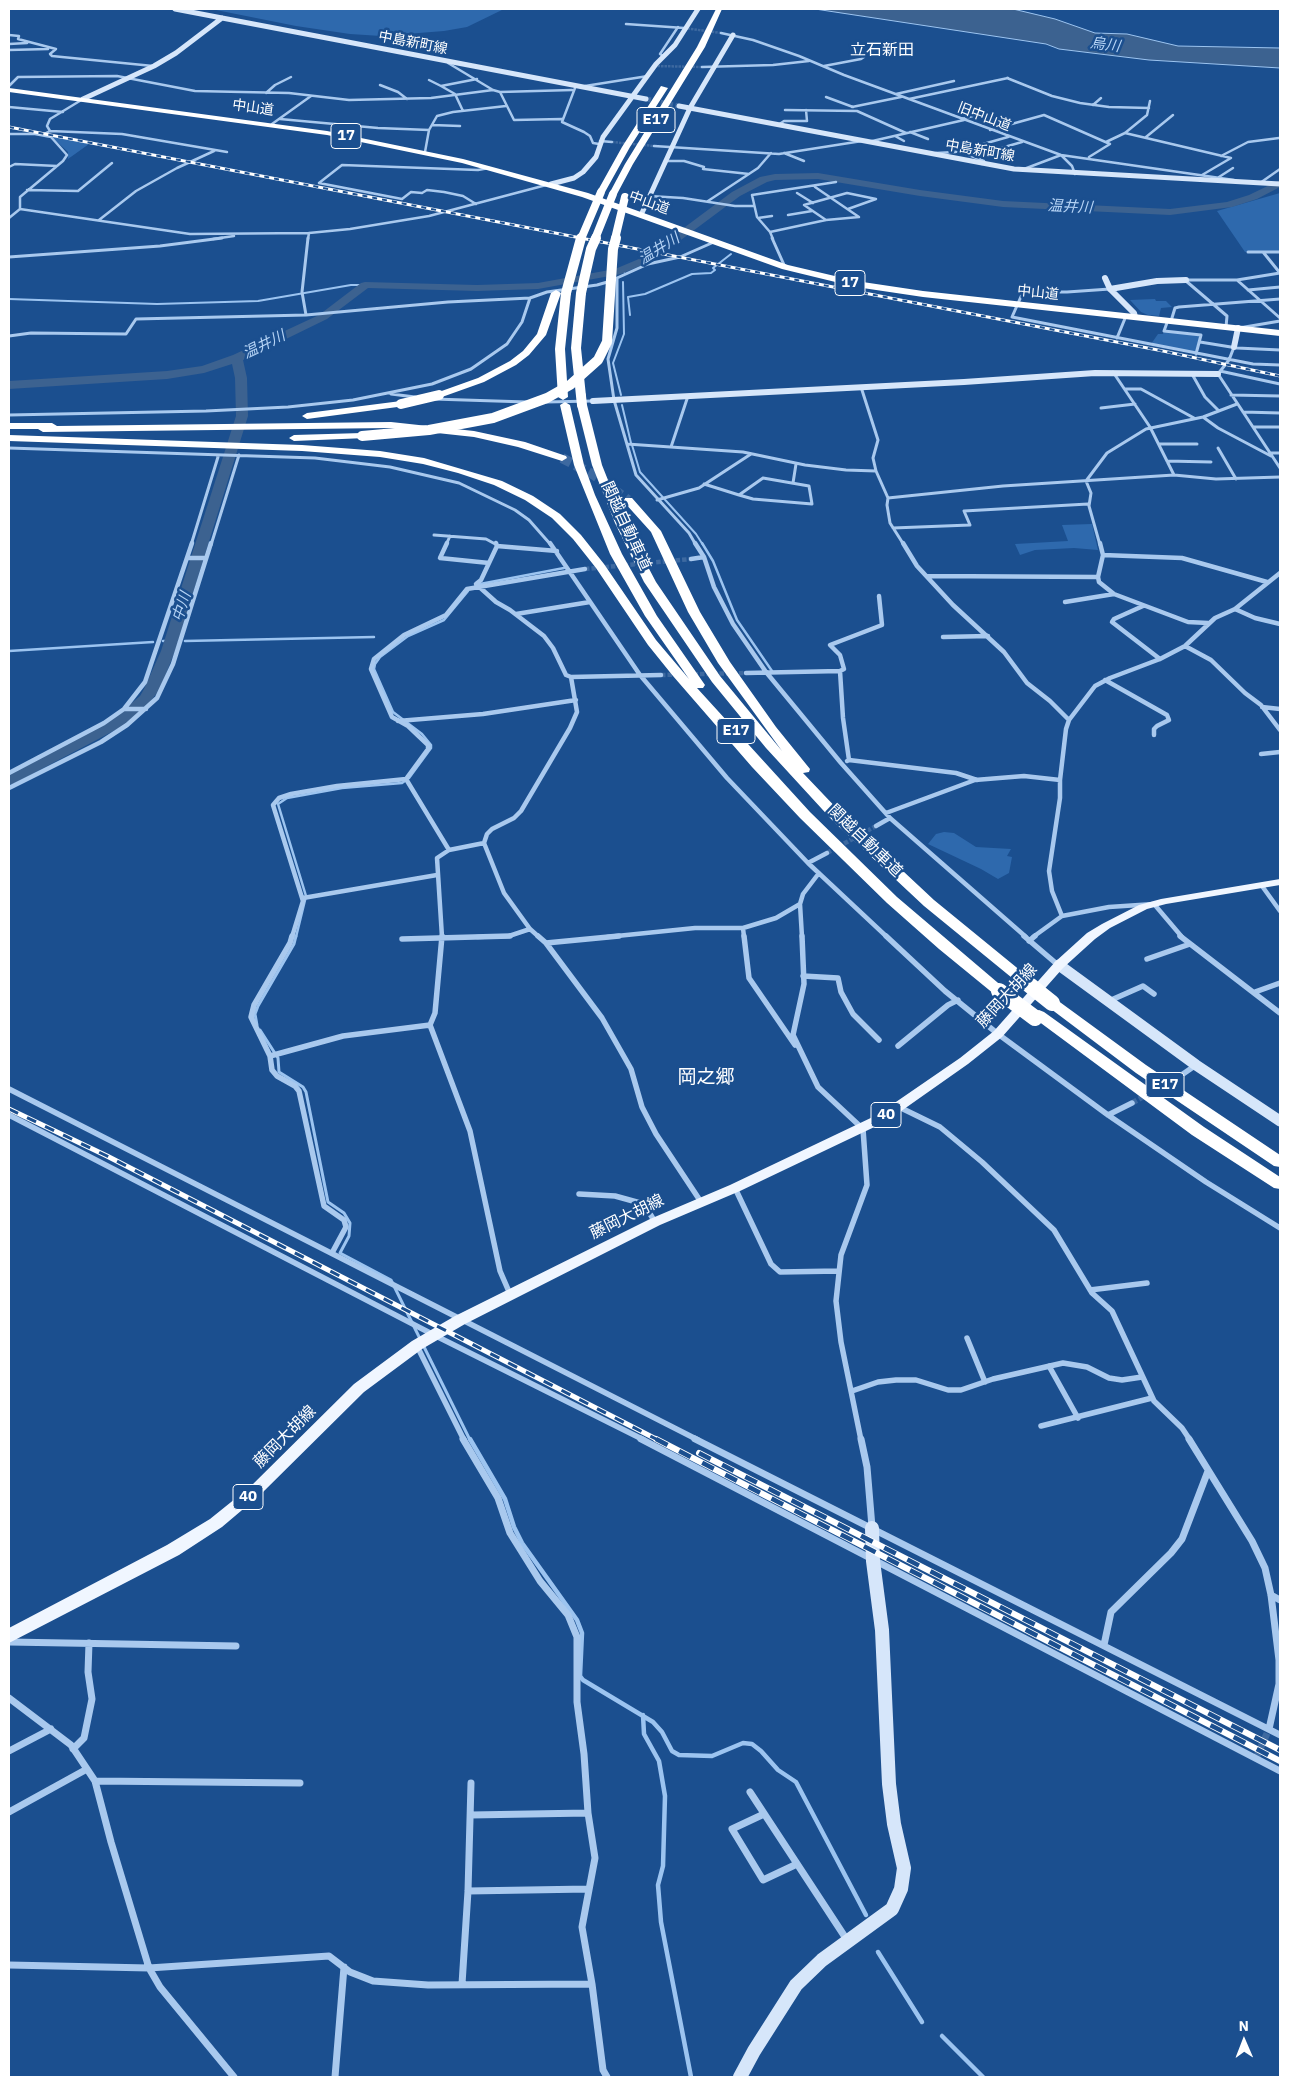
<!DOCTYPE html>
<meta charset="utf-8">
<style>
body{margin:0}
#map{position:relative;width:1289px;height:2086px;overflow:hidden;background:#1b4f8f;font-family:"IBM Plex Sans",sans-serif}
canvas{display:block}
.frame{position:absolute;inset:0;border:10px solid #fff;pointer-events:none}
.north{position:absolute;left:1219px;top:2016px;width:50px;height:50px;-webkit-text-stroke:4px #1b4f8f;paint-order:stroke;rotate:359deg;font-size:14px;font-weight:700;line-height:20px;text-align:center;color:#fff}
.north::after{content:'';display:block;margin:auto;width:18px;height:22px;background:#fff;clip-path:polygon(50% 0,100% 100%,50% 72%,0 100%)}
</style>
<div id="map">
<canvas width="1289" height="2086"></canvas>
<div class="frame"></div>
<div class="north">N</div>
</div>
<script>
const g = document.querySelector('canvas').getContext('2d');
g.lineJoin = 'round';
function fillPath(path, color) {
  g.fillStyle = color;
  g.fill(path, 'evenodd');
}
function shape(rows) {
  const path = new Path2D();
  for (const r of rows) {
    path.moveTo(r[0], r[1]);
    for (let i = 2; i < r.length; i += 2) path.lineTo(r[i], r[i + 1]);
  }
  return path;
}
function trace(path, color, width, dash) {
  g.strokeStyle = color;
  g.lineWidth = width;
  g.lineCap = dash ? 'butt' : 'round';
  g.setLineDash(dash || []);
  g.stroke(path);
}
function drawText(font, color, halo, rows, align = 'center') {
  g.font = font + ' "IBM Plex Sans","Noto Sans JP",sans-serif';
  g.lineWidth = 5;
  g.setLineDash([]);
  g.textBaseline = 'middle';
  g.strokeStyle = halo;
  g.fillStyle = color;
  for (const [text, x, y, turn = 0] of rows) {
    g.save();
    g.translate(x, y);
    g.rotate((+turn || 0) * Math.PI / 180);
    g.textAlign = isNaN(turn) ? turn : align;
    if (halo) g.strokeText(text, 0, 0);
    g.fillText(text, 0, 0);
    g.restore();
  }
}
const green = shape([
 [211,9,504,9,467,27,444,31,381,36,350,34,296,26],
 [52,137,53,136,89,144,68,159,68,152],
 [1280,193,1280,251,1245,252,1217,211],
 [1155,299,1156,301,1166,301,1172,307,1161,308,1159,316,1148,315,1141,312,1130,300],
 [1164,331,1200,336,1195,353,1151,344,1158,334,1163,334],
 [1092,524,1098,550,1074,548,1035,550,1020,555,1015,544,1068,541,1062,525],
 [944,832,954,833,976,847,1011,849,1007,856,1012,857,1009,873,998,879,981,869,928,844,936,834]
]);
const water = shape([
 [815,9,1013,9,1055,19,1095,33,1127,34,1178,46,1280,48,1280,68,1149,60,1059,49,1046,44,815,9]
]);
const streamFar3 = shape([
 [624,269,624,272],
 [9,299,157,304,258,301,351,285,365,285],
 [630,315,628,297,645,294,692,274,711,273,715,270,713,268,731,254],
 [621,395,613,363,624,334,623,282],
 [622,405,631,443],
 [632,445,640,472,696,534,703,545]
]);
const streamFar2 = shape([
 [702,543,713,561,737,620,772,671],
 [480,584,564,568],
 [163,641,177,641],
 [185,641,374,637],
 [9,651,153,642],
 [296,937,306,896,278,804,287,798,342,788,402,783,409,778,431,748,431,745,422,734,393,712,374,669,375,664,380,657,408,636,444,620,468,591]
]);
const streamFar1 = shape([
 [257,1025,255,1014,258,1006,294,944,296,936],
 [260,1030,278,1058,279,1072,303,1087,306,1092,328,1202,344,1213,350,1223,349,1236,340,1253,391,1280,470,1440]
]);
const stream = shape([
 [470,1439,505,1499,514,1527,522,1543,577,1620,582,1633,580,1676,583,1680,653,1722,662,1732,672,1751,679,1755,712,1756,743,1743,752,1744,761,1751,778,1770,796,1782,866,1915],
 [643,1715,644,1734,659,1761,665,1796,663,1866,658,1885,661,1922,691,2077],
 [878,1952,922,2022],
 [942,2036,983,2077]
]);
const river = shape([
 [818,173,920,190,1003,201,1170,209,1227,202,1249,195,1280,180,1280,187,1257,199,1232,207,1170,215,1003,207,920,196,818,179,775,180,767,182,740,196,654,260,621,274,538,289,477,291,368,288,327,319,243,360,247,378,248,416,175,651,160,689,150,702,123,726,15,783,9,785,9,774,111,720,140,696,144,689,161,651,236,416,235,378,232,364,204,373,167,379,9,389,9,381,167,371,202,366,233,355,319,315,361,283,365,282,477,285,538,283,615,269,646,256,732,192,760,177,775,174,818,173]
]);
const streetTunnelFar3 = shape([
 [684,28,721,33],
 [654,66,702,67],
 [612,142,654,146]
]);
const streetTunnelFar2 = shape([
 [585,569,691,559],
 [661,675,746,673],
 [827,853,876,826]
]);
const streetTunnelFar1 = shape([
 [1132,1103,1183,1074]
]);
const streetTunnel = shape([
 [1256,1758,1269,1729]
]);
const secondaryTunnel = shape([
 [646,99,679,106]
]);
const highwayTunnel = shape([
 [562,458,594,475,628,500]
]);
const streetFar4 = shape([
 [626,24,684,28],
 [721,33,753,40,799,56,844,75,1061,155,1234,180],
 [9,35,19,36,18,39,56,49,50,54,52,56,153,66],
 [9,44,27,43],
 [9,50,48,49],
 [663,56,660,54,678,27],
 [450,62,448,63,493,90],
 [824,66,861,59,864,57,862,52],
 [702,67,773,65,809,61],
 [1007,78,1052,96,1080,103,1109,107,1149,108],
 [429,80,441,86,477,79],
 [380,85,398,92,407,99],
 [9,86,18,77,117,76,195,91,289,93,349,100,431,98,493,90,500,92,572,90],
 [441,86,455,94,463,111],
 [585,86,648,76],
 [575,88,562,122,584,132,590,136,593,143,599,144],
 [500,92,514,120,562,119],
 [266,93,275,85,291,77],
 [896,94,954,81],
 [826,97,853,107],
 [909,99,1008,78],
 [1093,105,1101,98],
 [9,107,63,112],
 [852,107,901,97],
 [785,110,857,111,906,133],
 [280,119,378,128,429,130],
 [962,119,987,112],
 [272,124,311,96],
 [432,125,460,126],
 [778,125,784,121,807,121,806,110],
 [990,130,1044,115,1110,144,1089,157],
 [50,131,47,126,50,119,83,99],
 [910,132,928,139],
 [1125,133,1231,158,1202,175],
 [9,134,35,134,51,137,67,155,63,161,20,197,20,209],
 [42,135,50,131,122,134,227,152],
 [895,136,904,141],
 [1146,137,1173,115],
 [600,141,612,142],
 [868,142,964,120],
 [1106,142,1125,133,1147,115,1150,101],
 [654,146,779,154,862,141],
 [946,146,984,161,982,164],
 [425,152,429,130,437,116,453,112,506,106],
 [784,153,804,161],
 [936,153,955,152,1008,137],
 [973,156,1022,142],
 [1221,156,1248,142,1279,138],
 [666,161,684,161,704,167,703,169,749,174],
 [9,167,15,164,57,166],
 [1024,169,1061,155,1072,166,1075,174],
 [1219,177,1233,168],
 [1260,183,1280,169],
 [27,190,78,191,112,163],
 [797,193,813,203],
 [649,196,683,198,735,206,754,206],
 [708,201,758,168,771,153],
 [476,204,463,196,444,192,427,190,422,193,411,192,402,199,319,183,342,165,478,170,489,168],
 [788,215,812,211],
 [9,218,20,209,190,234,309,233,350,229,429,216,550,184],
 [758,218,772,216],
 [99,220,136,191,177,168,214,151],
 [826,220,804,205,847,193,876,199,848,209],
 [770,232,826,220,859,217,815,187],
 [213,239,234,236],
 [308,239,309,233],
 [773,239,770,232,757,217,752,195,836,182]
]);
const streetFar3 = shape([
 [772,238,785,267],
 [1248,252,1280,252],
 [1263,252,1280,273],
 [9,257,160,246,222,238],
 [1186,280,1237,280,1280,273],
 [1237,280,1280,318],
 [1186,281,1227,316,1226,327],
 [1110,289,1067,292,1023,292,1012,317,1253,364,1280,365],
 [1248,290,1280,287],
 [306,315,302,292,308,238],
 [1168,320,1164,331,1201,335,1196,354],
 [1171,321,1175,308,1179,307,1280,299],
 [1239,328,1280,321],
 [9,336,31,333,126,334,136,319,306,315,448,302,530,298],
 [1117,338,1126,316],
 [1200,342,1237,348,1280,350],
 [1234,347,1229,360,1218,374,1280,468],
 [1220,371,1280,384],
 [1113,372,1150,427,1174,475],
 [1192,374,1205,397,1219,411],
 [861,387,878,440,873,458,876,471,888,498,887,505,890,523,904,545],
 [1125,389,1141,389,1194,418],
 [391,394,415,397],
 [1231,395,1280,396],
 [433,399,527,402],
 [546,402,593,401],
 [1101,408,1135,404],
 [1243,412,1280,413],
 [9,415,206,411,288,407,353,400,432,384,471,369,507,344,522,322,530,298,547,292,597,285,611,281],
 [1203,417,1218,428,1271,456],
 [1254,427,1280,427],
 [627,444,743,452,805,465,846,470,876,471],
 [1159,444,1197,444],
 [671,447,688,396],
 [9,448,315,458,390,467,459,483,515,510,529,520,551,545],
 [1218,448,1236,479],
 [1270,453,1280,453],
 [1167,461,1211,462],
 [763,478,809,486,812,504,753,499,739,495,763,478],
 [793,483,796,464],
 [704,484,739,495],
 [888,498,1003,486,1174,475,1216,479,1280,477],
 [657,500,699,488,751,454],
 [893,528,970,525,964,511,1088,504],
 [434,535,486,539,497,545],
 [191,545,218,457,217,455],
 [211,545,239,455],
 [446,545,450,536],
 [696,545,689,533,636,475,614,400,608,359,617,328,617,278,648,264,680,257,714,242],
 [1100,545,1089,506,1091,493,1086,481,1107,453,1146,429,1203,417,1237,404]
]);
const streetFar2 = shape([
 [447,543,440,558,489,563],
 [496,543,497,546,481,580,476,584,496,602,510,610,544,636,553,648,566,675,571,677],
 [550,543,640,675,727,778,808,863,887,937],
 [695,543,704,557,714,587,733,624,766,672,841,763,890,818,1026,937],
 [903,543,917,566,953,605,1004,652,1027,683,1050,701,1069,720],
 [1100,543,1103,555,1098,577,1099,582,1114,594,1188,622,1208,623],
 [497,546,557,551],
 [1103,555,1182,558,1267,582],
 [187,558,206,558],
 [691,559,704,557],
 [927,576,1098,577],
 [1065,602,1114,594],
 [1143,606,1114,619,1112,622,1160,659],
 [1235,609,1255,618,1280,624],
 [516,614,590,602],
 [943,637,988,636],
 [1185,646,1211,660,1245,693,1261,705,1280,730],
 [840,671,843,718,849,760,847,761],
 [746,673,840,671,844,669,840,655,830,645,882,625,879,596],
 [1105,680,1167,715,1169,720,1157,726,1154,729,1154,735],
 [1262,707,1280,709],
 [124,709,146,709],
 [398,721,483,714,576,700],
 [1261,754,1280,752],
 [849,760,956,773,977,780],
 [9,773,104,723,124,709,145,682,192,543],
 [406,779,449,850],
 [9,788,101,742,127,725,157,698,173,664,211,543],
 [886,813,975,780,1024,776,1060,780],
 [876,826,890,818],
 [808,863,827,853],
 [1262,886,1280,911],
 [303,898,437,875],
 [743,928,744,937],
 [292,937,303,901,273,805,279,798,291,794,337,786,406,779,428,749,428,745,408,726,392,717,371,669,374,659,404,635,446,615,467,589,585,569],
 [442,937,437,858,449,850,484,843],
 [477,937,509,936,530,929],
 [539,937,530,929,504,893,484,843,487,834,492,829,514,818,521,811,570,728,577,712,571,677,661,675],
 [607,937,695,928,743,928,776,918,800,904],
 [802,937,800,904,803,894,819,873],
 [1033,937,1062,916],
 [1182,937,1154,904,1109,907,1062,916,1052,891,1049,871,1060,798,1060,780,1066,729,1069,720,1095,686,1110,678,1160,659,1185,646,1215,618,1235,609,1280,573]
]);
const streetFar1 = shape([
 [292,936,290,943,254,1005,251,1017,270,1056,272,1070,277,1076,295,1086,299,1091,324,1206,344,1220,346,1227,332,1253],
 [442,936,435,1013,430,1025,470,1131,500,1271,510,1294],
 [538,936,546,943,619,936],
 [744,936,749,978,795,1045],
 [802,936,804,984,793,1035,818,1087,863,1129,867,1185,841,1255,836,1301,841,1342,861,1440],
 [886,936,945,991,998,1034,1108,1115,1206,1182,1280,1228],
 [1024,936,1058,965],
 [1180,936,1280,1013],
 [402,939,510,936],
 [1029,941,1035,936],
 [546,943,602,1018,631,1069,642,1107,656,1134,701,1202],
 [1147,959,1190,944],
 [803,976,838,978,841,992,853,1014,879,1040],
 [1255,992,1280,983],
 [1109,1001,1143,986,1154,994],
 [898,1046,948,1005,958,1000],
 [270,1056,343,1036,430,1025],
 [1183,1074,1196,1065],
 [9,1089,698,1440],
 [899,1107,940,1127,982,1162,1054,1230,1092,1293,1112,1311,1154,1401,1182,1428,1190,1440],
 [9,1115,434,1335,644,1440],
 [1108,1115,1132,1103],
 [735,1188,771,1264,780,1272,839,1271],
 [579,1194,615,1196,644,1204,655,1222],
 [1090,1290,1147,1283],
 [967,1338,985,1382],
 [417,1346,464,1440],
 [1049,1366,1078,1418],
 [852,1391,878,1382,896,1380,916,1380,948,1390,961,1390,993,1379,1063,1363,1087,1367,1109,1378,1122,1380,1142,1377],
 [1041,1426,1152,1398]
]);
const street = shape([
 [463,1439,498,1498,510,1533,540,1581,568,1615,577,1637,577,1702,584,1754,588,1813,595,1858,582,1927,592,1984],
 [641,1439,1280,1771],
 [695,1439,1280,1735],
 [861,1439,867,1467,872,1527],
 [1189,1439,1252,1541,1265,1568,1271,1595,1279,1660,1279,1684,1269,1729],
 [1271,1595,1280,1600],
 [9,1642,236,1646],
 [1104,1645,1111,1612,1171,1553,1182,1539,1208,1471],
 [9,1698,71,1745,95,1781,111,1842,149,1968,160,1987,234,2077],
 [73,1749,84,1738,92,1699,88,1672,89,1643],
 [9,1751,51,1729],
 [95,1781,300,1783],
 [750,1792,847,1940],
 [9,1812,87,1769],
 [764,1814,732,1829,763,1880,797,1864],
 [471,1815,588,1813],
 [468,1891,588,1889],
 [9,1965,149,1968,329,1956,350,1972,373,1981,428,1985,592,1984,603,2070,607,2077],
 [462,1984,468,1891,471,1783],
 [335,2077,344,1967]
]);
const secondaryFar3 = shape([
 [175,9,646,99],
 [83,99,154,66,176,53,222,18],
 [679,106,1014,169,1280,184],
 [551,184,574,178,583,172,596,157,603,137,656,64,675,45,698,9],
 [641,215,690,108,733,35]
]);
const secondaryFar2 = shape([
 [1105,278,1110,289,1134,313,1135,317],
 [1110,289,1157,281,1186,280],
 [1234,347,1238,328],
 [593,401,964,382,1095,373,1218,374]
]);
const secondaryFar1 = shape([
 [1059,965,1196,1065,1280,1121]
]);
const secondary = shape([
 [740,2077,754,2051,796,1985,822,1960,892,1909,901,1889,904,1868,894,1824,889,1784,882,1630,873,1561,872,1528]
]);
const primary = shape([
 [1280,879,1280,885,1166,904,1147,909,1110,928,1095,939,1063,968,1002,1037,968,1064,887,1121,740,1191,660,1225,465,1324,422,1349,364,1392,261,1494,222,1527,179,1555,9,1643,9,1628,167,1545,210,1519,251,1486,354,1384,412,1341,455,1316,650,1219,730,1185,877,1115,960,1058,994,1031,1055,962,1087,933,1102,924,1139,905,1161,899,1280,879]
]);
const highway = shape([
 [716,9,722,9,705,47,633,164,617,194,610,196,609,194,625,164,697,47,716,9],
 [661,86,668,88,630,147,605,192,598,194,597,192,622,147,661,86],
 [9,88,327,131,463,159,588,193,788,265,856,281,923,291,1280,330,1280,336,923,297,856,287,782,269,582,197,462,163,327,135,9,92,9,88],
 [556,290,561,293,546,335,529,355,516,365,484,382,442,397,436,397,436,393,478,378,510,361,523,351,537,334,551,293,556,290],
 [566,290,571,293,565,349,568,397,563,400,558,397,555,349,561,293,566,290],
 [581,290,586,293,581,348,586,396,581,399,576,396,571,348,576,293,581,290],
 [401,401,406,404,405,406,307,419,302,416,307,413,401,401],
 [565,402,570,405,584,465,595,495,622,554,657,616,705,685,703,688,697,688,810,812,897,897,1004,988,1006,991,1004,994,994,994,939,949,887,903,800,818,752,767,673,676,648,645,596,568,573,539,552,518,525,500,494,485,458,473,423,464,380,457,302,451,9,441,9,435,302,445,380,451,424,458,502,481,533,496,560,514,581,535,604,564,656,640,689,679,645,616,610,554,574,465,560,405,565,402],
 [582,402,587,405,602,465,625,523,656,582,720,676,782,751,718,663,688,612,651,532,624,502,623,500,624,498,632,498,661,531,700,612,730,662,776,727,810,769,809,772,803,773,843,815,934,900,1027,976,1029,979,1027,982,1017,982,924,906,833,821,766,748,712,682,644,582,615,523,592,465,577,405,582,402],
 [391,422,474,431,525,442,566,456,567,458,562,461,518,447,474,437,391,428,43,432,38,429,9,429,9,423,52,423,57,426,391,422],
 [362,433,367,436,366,438,294,441,289,438,294,435,362,433],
 [1052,998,1057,1000,1146,1065,1280,1155,1280,1167,1274,1166,1136,1073,1047,1006,1045,1003,1047,1000,1052,998],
 [1039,1010,1044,1012,1204,1127,1280,1177,1280,1189,1274,1188,1192,1135,1034,1018,1032,1015,1034,1012,1039,1010]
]);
const railFar2 = shape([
 [9,127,1163,351,1280,376]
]);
const railFar1 = shape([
 [9,1109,107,1156,658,1440]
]);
const rail = shape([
 [656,1439,1280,1761],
 [699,1453,1280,1750]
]);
const highwayBridgeFar2 = shape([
 [581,239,601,192],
 [595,239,613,194],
 [615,239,625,197]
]);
const highwayBridgeFar1 = shape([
 [566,293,581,238],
 [581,293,591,249,596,238],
 [581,396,582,405],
 [401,404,439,395],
 [362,436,429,430,493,418,547,398,570,385,598,360,607,342,613,249,616,238]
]);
const highwayBridge = shape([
 [1022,979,1052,1003],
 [999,991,1035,1018]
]);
const farStreetnames = [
 ["中島新町線",413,43,11],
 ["中山道",253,108,8],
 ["旧中山道",984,117,21],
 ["中島新町線",980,151,10],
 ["中山道",649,203,20],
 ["中山道",1038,293,6]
];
const farWaternames = [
 ["烏川",1105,45,8],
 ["温井川",1070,207,3],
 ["温井川",659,249,-32],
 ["温井川",264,345,-26],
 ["中川",182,607,-72]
];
const shields = [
 [656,120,38],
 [346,136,30],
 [850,283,30],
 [736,731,38],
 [1165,1085,38],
 [886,1115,30],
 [248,1497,30]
];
const shieldNames = [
 ["E17",656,120],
 ["17",346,136],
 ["17",850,283],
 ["E17",736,731],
 ["E17",1165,1085],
 ["40",886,1115],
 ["40",248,1497]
];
const farQuarternames = [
 ["立石新田",882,50]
];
const streetNames = [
 ["関越自動車道",626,526,65],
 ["関越自動車道",865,841,44],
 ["藤岡大胡線",1007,996,-47],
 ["藤岡大胡線",627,1217,-26],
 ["藤岡大胡線",285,1437,-45]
];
const quarterNames = [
 ["岡之郷",706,1078]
];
fillPath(green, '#2e69ad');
fillPath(water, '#3c6290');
trace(water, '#9cc4f0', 1);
trace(streamFar3, '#9cc4f0', 2);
trace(streamFar2, '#9cc4f0', 2.5);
trace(streamFar1, '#9cc4f0', 3);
trace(stream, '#9cc4f0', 4.5);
fillPath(river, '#3c6290');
trace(streetTunnelFar3, '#3d69a0', 2.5, [2.5, 1]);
trace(streetTunnelFar2, '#3d69a0', 4.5, [4.5, 2]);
trace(streetTunnelFar1, '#3d69a0', 5.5, [5.5, 2.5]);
trace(streetTunnel, '#3d69a0', 7, [7, 3]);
trace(secondaryTunnel, '#3d69a0', 5, [5, 2.5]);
trace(highwayTunnel, '#3d69a0', 10, [10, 5]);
trace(streetFar4, '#a9c9ee', 2.5);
trace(streetFar3, '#a9c9ee', 3);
trace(streetFar2, '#a9c9ee', 4.5);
trace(streetFar1, '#a9c9ee', 5.5);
trace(street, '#a9c9ee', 7);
trace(secondaryFar3, '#d6e6fa', 5);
trace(secondaryFar2, '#d6e6fa', 6);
trace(secondaryFar1, '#d6e6fa', 11);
trace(secondary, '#d6e6fa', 14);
fillPath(primary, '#f0f6ff');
fillPath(highway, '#fff');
trace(railFar2, '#fff', 3);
trace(railFar1, '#fff', 5);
trace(rail, '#fff', 6);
trace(railFar2, '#1b4f8f', 2, [5]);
trace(railFar1, '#1b4f8f', 3, [10]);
trace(rail, '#1b4f8f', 4.5, [13]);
trace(highwayBridgeFar2, '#fff', 8);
trace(highwayBridgeFar1, '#fff', 10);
trace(highwayBridge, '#fff', 16);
drawText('14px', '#fff', '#1b4f8f', farStreetnames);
drawText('italic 15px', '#b5d3f5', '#1b4f8f', farWaternames);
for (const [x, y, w] of shields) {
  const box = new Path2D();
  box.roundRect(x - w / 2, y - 12.5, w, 25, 4);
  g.fillStyle = '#1b4f8f';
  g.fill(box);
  trace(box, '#fff', 1);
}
drawText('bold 15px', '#fff', null, shieldNames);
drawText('16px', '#fff', '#1b4f8f', farQuarternames);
drawText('16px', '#fff', '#1b4f8f', streetNames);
drawText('19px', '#fff', '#1b4f8f', quarterNames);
</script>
